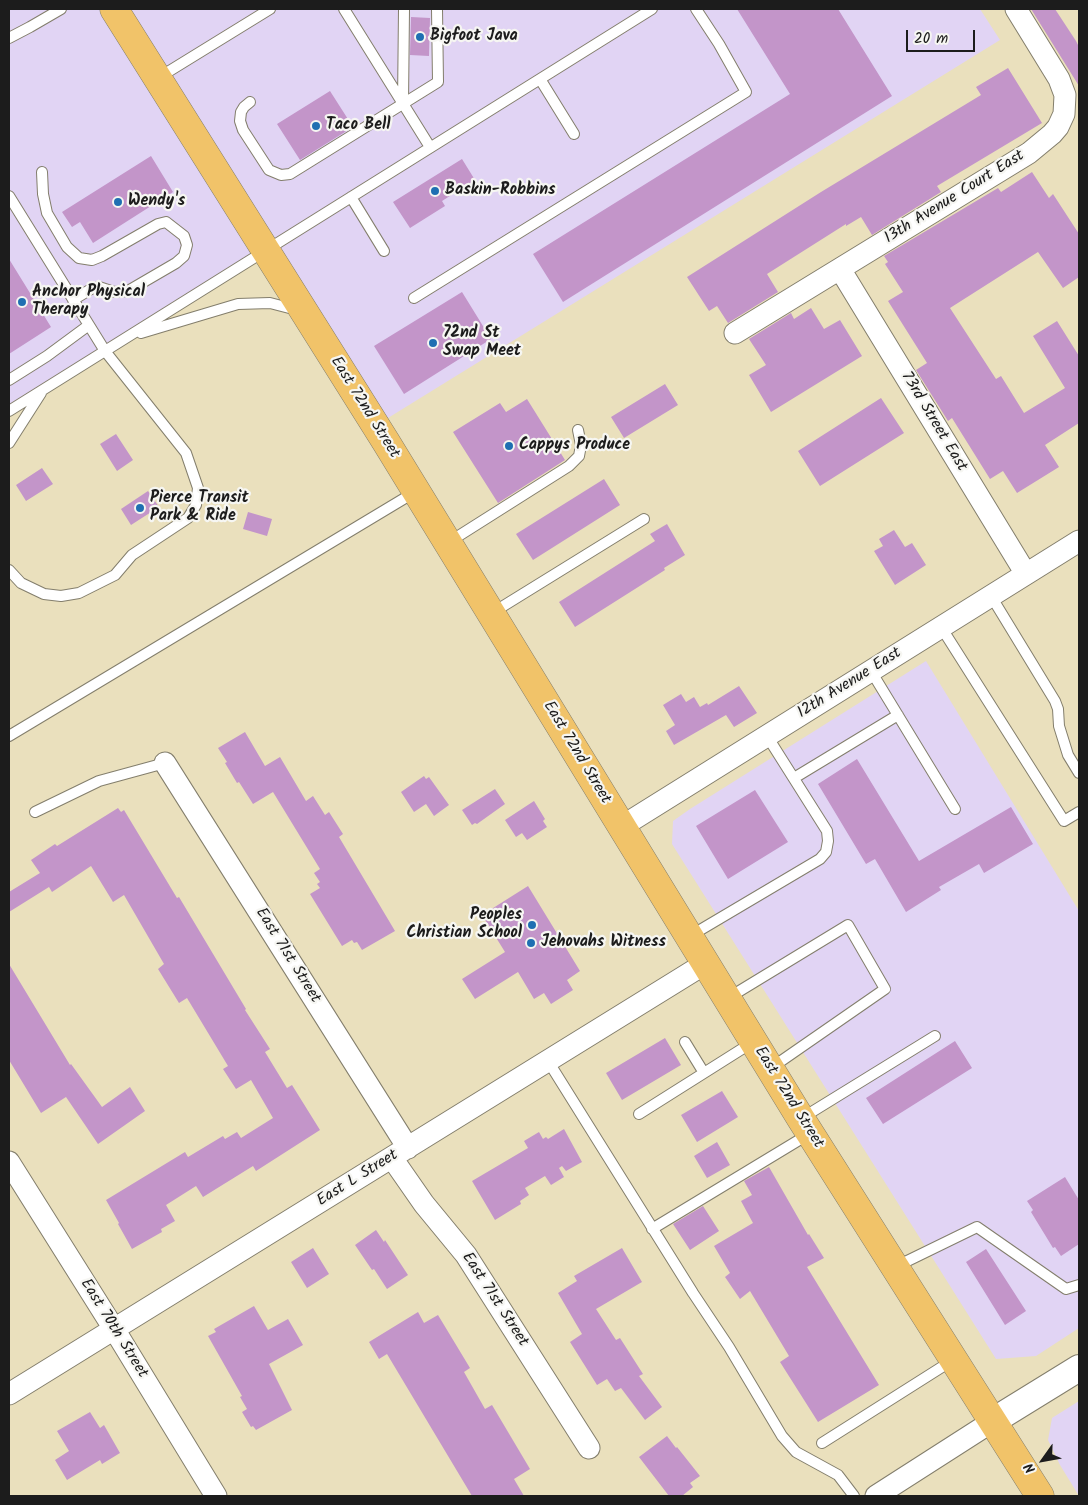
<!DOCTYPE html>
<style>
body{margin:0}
#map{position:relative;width:1088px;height:1505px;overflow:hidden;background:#eae0bd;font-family:Kalam,sans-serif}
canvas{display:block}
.frame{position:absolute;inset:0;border:10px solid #1c1c1c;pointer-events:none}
.north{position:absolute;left:1018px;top:1435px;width:50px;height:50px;-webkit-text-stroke:4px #f6f6f2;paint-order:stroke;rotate:238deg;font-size:14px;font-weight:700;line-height:20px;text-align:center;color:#1c1c1c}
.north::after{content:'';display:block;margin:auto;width:18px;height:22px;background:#1c1c1c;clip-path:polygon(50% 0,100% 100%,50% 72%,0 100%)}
.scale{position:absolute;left:906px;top:30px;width:69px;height:22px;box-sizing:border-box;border:2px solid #1c1c1c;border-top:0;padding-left:6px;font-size:15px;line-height:18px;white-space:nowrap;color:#1c1c1c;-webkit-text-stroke:4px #f6f6f2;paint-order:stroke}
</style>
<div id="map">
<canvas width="1088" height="1505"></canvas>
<div class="frame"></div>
<div class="north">N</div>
<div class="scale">20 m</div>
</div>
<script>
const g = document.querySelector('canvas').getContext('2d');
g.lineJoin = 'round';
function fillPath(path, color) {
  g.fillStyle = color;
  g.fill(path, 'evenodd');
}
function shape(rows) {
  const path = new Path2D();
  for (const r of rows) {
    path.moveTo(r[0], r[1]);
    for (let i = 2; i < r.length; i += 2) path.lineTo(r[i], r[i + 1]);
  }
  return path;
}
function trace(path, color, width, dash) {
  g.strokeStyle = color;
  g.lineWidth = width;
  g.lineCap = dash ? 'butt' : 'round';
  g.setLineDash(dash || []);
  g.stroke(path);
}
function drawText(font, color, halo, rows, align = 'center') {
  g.font = font + ' Kalam,sans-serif';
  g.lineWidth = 4.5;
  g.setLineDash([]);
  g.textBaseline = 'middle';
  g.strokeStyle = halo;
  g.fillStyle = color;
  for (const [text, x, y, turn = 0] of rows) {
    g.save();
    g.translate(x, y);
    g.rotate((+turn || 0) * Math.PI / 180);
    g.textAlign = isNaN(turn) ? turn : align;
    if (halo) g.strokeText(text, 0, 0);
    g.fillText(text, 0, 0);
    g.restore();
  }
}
const built = shape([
 [9,9,980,9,1000,40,375,426,265,251,9,411],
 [926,661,1079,911,1079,1328,1036,1356,996,1359,672,844,673,821,690,809],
 [1079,1401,1079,1496,1060,1465,1048,1440,1052,1418]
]);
const building = shape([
 [737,9,838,9,892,96,563,302,533,254,790,94],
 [1031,9,1055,9,1076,41,1079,47,1079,86],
 [411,17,430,18,429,56,410,55],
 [1008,68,1042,123,937,186,941,192,872,235,861,217,846,226,846,224,767,274,778,292,728,323,717,306,709,311,687,277,821,192,981,95,976,87],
 [330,91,353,127,300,160,277,124],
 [151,156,173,192,93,243,80,222,72,227,62,212],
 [462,159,475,180,442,201,445,206,410,228,393,202],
 [1032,172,1049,198,1053,194,1079,234,1079,277,1063,288,1038,252,950,308,996,379,1001,376,1024,413,1065,388,1033,336,1057,321,1079,356,1079,423,1045,445,1059,467,1017,493,1003,471,990,479,952,418,948,421,916,370,927,363,888,301,903,292,885,264,888,262,884,256,998,188,1001,192],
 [9,259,51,327,9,354],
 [462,292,491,339,404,394,374,346],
 [811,308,824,329,840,320,862,356,771,412,749,375,766,365,749,339,791,313,794,319],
 [665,384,678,405,624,438,611,417],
 [881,398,904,433,820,486,798,451],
 [527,399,565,460,498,503,453,432,500,403,506,412],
 [116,434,133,460,117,471,100,444],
 [42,468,53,484,26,501,16,485],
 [604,479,620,505,533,560,516,534],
 [148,491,159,507,131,525,121,509],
 [248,512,272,519,267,536,243,529],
 [667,524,685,555,664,568,665,570,575,627,559,602,655,541,650,534],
 [894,530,905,547,912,543,926,565,895,585,874,551,883,546,879,539],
 [739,686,757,713,734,727,726,715,674,745,666,731,675,725,663,705,681,694,686,702,694,697,700,707,707,703,708,705],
 [245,732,265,766,280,757,306,801,313,796,325,815,329,812,343,834,339,837,395,931,362,950,357,942,354,943,352,940,342,946,310,894,320,888,317,884,320,882,314,873,320,869,273,792,253,804,239,782,237,783,225,763,227,762,218,748],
 [857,759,919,861,1011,807,1033,844,984,873,979,864,939,887,941,890,906,912,875,859,866,864,818,784],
 [424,776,426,779,429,777,449,805,434,816,426,804,414,812,401,792],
 [495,789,505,804,477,824,475,823,472,825,462,810],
 [755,790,788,842,728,879,696,826],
 [534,801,545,819,543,821,547,827,527,840,522,833,516,837,505,820],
 [118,808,121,812,124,810,177,898,179,897,246,1009,245,1010,270,1049,265,1052,287,1088,292,1085,320,1130,256,1171,253,1166,203,1197,196,1186,166,1205,175,1221,161,1229,162,1232,132,1249,118,1224,119,1223,106,1200,185,1152,188,1157,223,1136,225,1139,237,1132,241,1138,273,1118,251,1080,236,1089,223,1069,228,1066,187,998,179,1003,158,969,164,964,124,895,113,902,91,866,52,892,49,887,9,912,9,892,40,873,31,860,55,844,57,846],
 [528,886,580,971,567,980,573,990,551,1004,544,993,534,999,518,972,475,999,462,979,505,952,482,915],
 [9,964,70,1065,71,1064,102,1107,130,1087,145,1111,98,1144,66,1097,41,1113,9,1060],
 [665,1038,681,1065,622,1100,606,1073],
 [955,1041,972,1068,883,1124,866,1098],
 [722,1091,738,1117,697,1142,681,1115],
 [564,1129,582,1162,566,1171,562,1166,559,1168,564,1177,551,1185,545,1176,525,1188,529,1195,520,1201,521,1204,495,1220,472,1181,528,1148,524,1141,539,1132,543,1139,546,1137,548,1139],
 [717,1142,730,1165,707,1178,694,1156],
 [769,1167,808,1235,809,1234,824,1258,807,1267,879,1385,818,1422,780,1362,789,1356,750,1291,740,1299,725,1277,730,1273,714,1246,753,1223,741,1201,752,1195,744,1181],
 [1065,1177,1079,1200,1079,1244,1061,1256,1055,1247,1053,1248,1031,1212,1033,1210,1027,1201],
 [703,1206,719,1231,690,1250,673,1224],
 [376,1230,384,1242,385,1240,408,1275,387,1289,374,1269,372,1270,355,1245],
 [313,1248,329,1274,307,1288,291,1262],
 [622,1248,642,1282,596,1309,616,1340,620,1338,643,1374,639,1376,662,1407,645,1420,621,1388,615,1391,607,1379,597,1385,570,1342,582,1334,558,1293,577,1281,574,1276],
 [986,1249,1026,1311,1005,1325,966,1262],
 [254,1306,268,1330,288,1319,303,1345,269,1364,292,1410,256,1430,253,1426,251,1427,242,1412,247,1409,240,1397,242,1396,208,1336,216,1332,214,1329],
 [418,1312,424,1323,438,1315,470,1368,464,1372,485,1409,492,1405,530,1469,514,1479,524,1496,472,1496,387,1354,379,1359,369,1342],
 [90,1412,100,1428,104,1425,120,1453,102,1464,100,1460,67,1480,55,1460,69,1451,57,1431],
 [667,1436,676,1448,677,1447,700,1476,690,1483,693,1487,682,1496,669,1496,639,1457]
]);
const service = shape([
 [344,9,430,147],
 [9,38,30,27,61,9],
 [158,78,270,9],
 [540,79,574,134],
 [250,102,244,107,241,112,240,121,243,130,269,170,281,175,290,174,438,82,437,9],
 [403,103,404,9],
 [42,172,43,194,47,213,67,247,79,258,92,260,102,256,158,224,166,222,184,236,187,245,184,256,176,263,128,291,114,292,99,287,91,289,73,300],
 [9,196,105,351,186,453,198,488,196,505,188,518,132,555,115,575,79,593,61,596,44,594,21,583,9,570],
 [351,197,384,251],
 [414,298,746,92,719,44,696,9],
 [141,333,238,304,270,303,297,310],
 [9,380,47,356,89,325],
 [9,411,652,9],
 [9,443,41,393],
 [449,542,569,466,579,456,581,445,578,430],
 [991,596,1055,701,1058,709,1059,726,1068,755,1079,773],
 [492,613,644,519],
 [941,627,1064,821,1079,812],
 [871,671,955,809],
 [9,736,415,492],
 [794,778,898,715],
 [35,812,99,781,165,763],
 [690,936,820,859,826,852,828,841,827,831,767,736],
 [728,998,848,925,885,989,771,1068],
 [685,1042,704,1073],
 [548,1061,693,1293,729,1347,782,1436,796,1452,838,1475,854,1496],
 [639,1114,753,1042],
 [802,1118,935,1036],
 [652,1229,809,1134],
 [897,1266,977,1227,1066,1289,1079,1285],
 [822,1443,953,1360]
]);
const minor = shape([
 [840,269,1026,574],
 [735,333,1029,153,1052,134,1058,127,1064,114,1065,95,1059,79,1016,9],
 [165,763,408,1148],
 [621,827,1079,541],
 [392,1158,424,1204,466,1255,589,1448],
 [9,1162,114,1329,216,1496],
 [9,1394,706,963],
 [876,1496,993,1421]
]);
const tertiary = shape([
 [993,1421,1079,1368]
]);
const primary = shape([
 [114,9,386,442,801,1119,1040,1496]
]);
const markers = [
 [420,37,5,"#1f6fb2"],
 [316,126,5,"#1f6fb2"],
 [435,191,5,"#1f6fb2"],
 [118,202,5,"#1f6fb2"],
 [22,302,5,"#1f6fb2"],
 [433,343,5,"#1f6fb2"],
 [509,446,5,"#1f6fb2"],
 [140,508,5,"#1f6fb2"],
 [532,925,5,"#1f6fb2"],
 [531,943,5,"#1f6fb2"]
];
const poiNames = [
 ["Bigfoot Java",430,37],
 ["Taco Bell",326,126],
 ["Baskin-Robbins",445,191],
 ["Wendy's",128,202],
 ["Anchor Physical",32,293],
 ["Therapy",32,311],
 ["72nd St",443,334],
 ["Swap Meet",443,352],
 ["Cappys Produce",519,446],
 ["Pierce Transit",150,499],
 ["Park & Ride",150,517],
 ["Peoples",522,916,"right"],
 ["Christian School",522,934,"right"],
 ["Jehovahs Witness",541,943]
];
const streetNames = [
 ["13th Avenue Court East",955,198,-32],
 ["East 72nd Street",364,408,58],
 ["73rd Street East",933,422,59],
 ["12th Avenue East",850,684,-32],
 ["East 72nd Street",576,753,59],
 ["East 71st Street",287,956,58],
 ["East 72nd Street",788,1098,58],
 ["East L Street",358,1179,-32],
 ["East 71st Street",494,1300,57],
 ["East 70th Street",113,1329,58]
];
fillPath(built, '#e1d4f4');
fillPath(building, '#c395c9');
trace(service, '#837e6c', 12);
trace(minor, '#837e6c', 23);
trace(tertiary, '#837e6c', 28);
trace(primary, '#837e6c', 29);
trace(service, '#fff', 10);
trace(minor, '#fff', 21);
trace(tertiary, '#fff', 26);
trace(primary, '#f1c369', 28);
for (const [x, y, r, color] of markers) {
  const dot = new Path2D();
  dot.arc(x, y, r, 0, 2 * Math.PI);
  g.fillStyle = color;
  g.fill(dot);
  trace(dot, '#f6f6f2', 2);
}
drawText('bold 16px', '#1c1c1c', '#f6f6f2', poiNames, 'left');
drawText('16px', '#1c1c1c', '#f6f6f2', streetNames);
</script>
